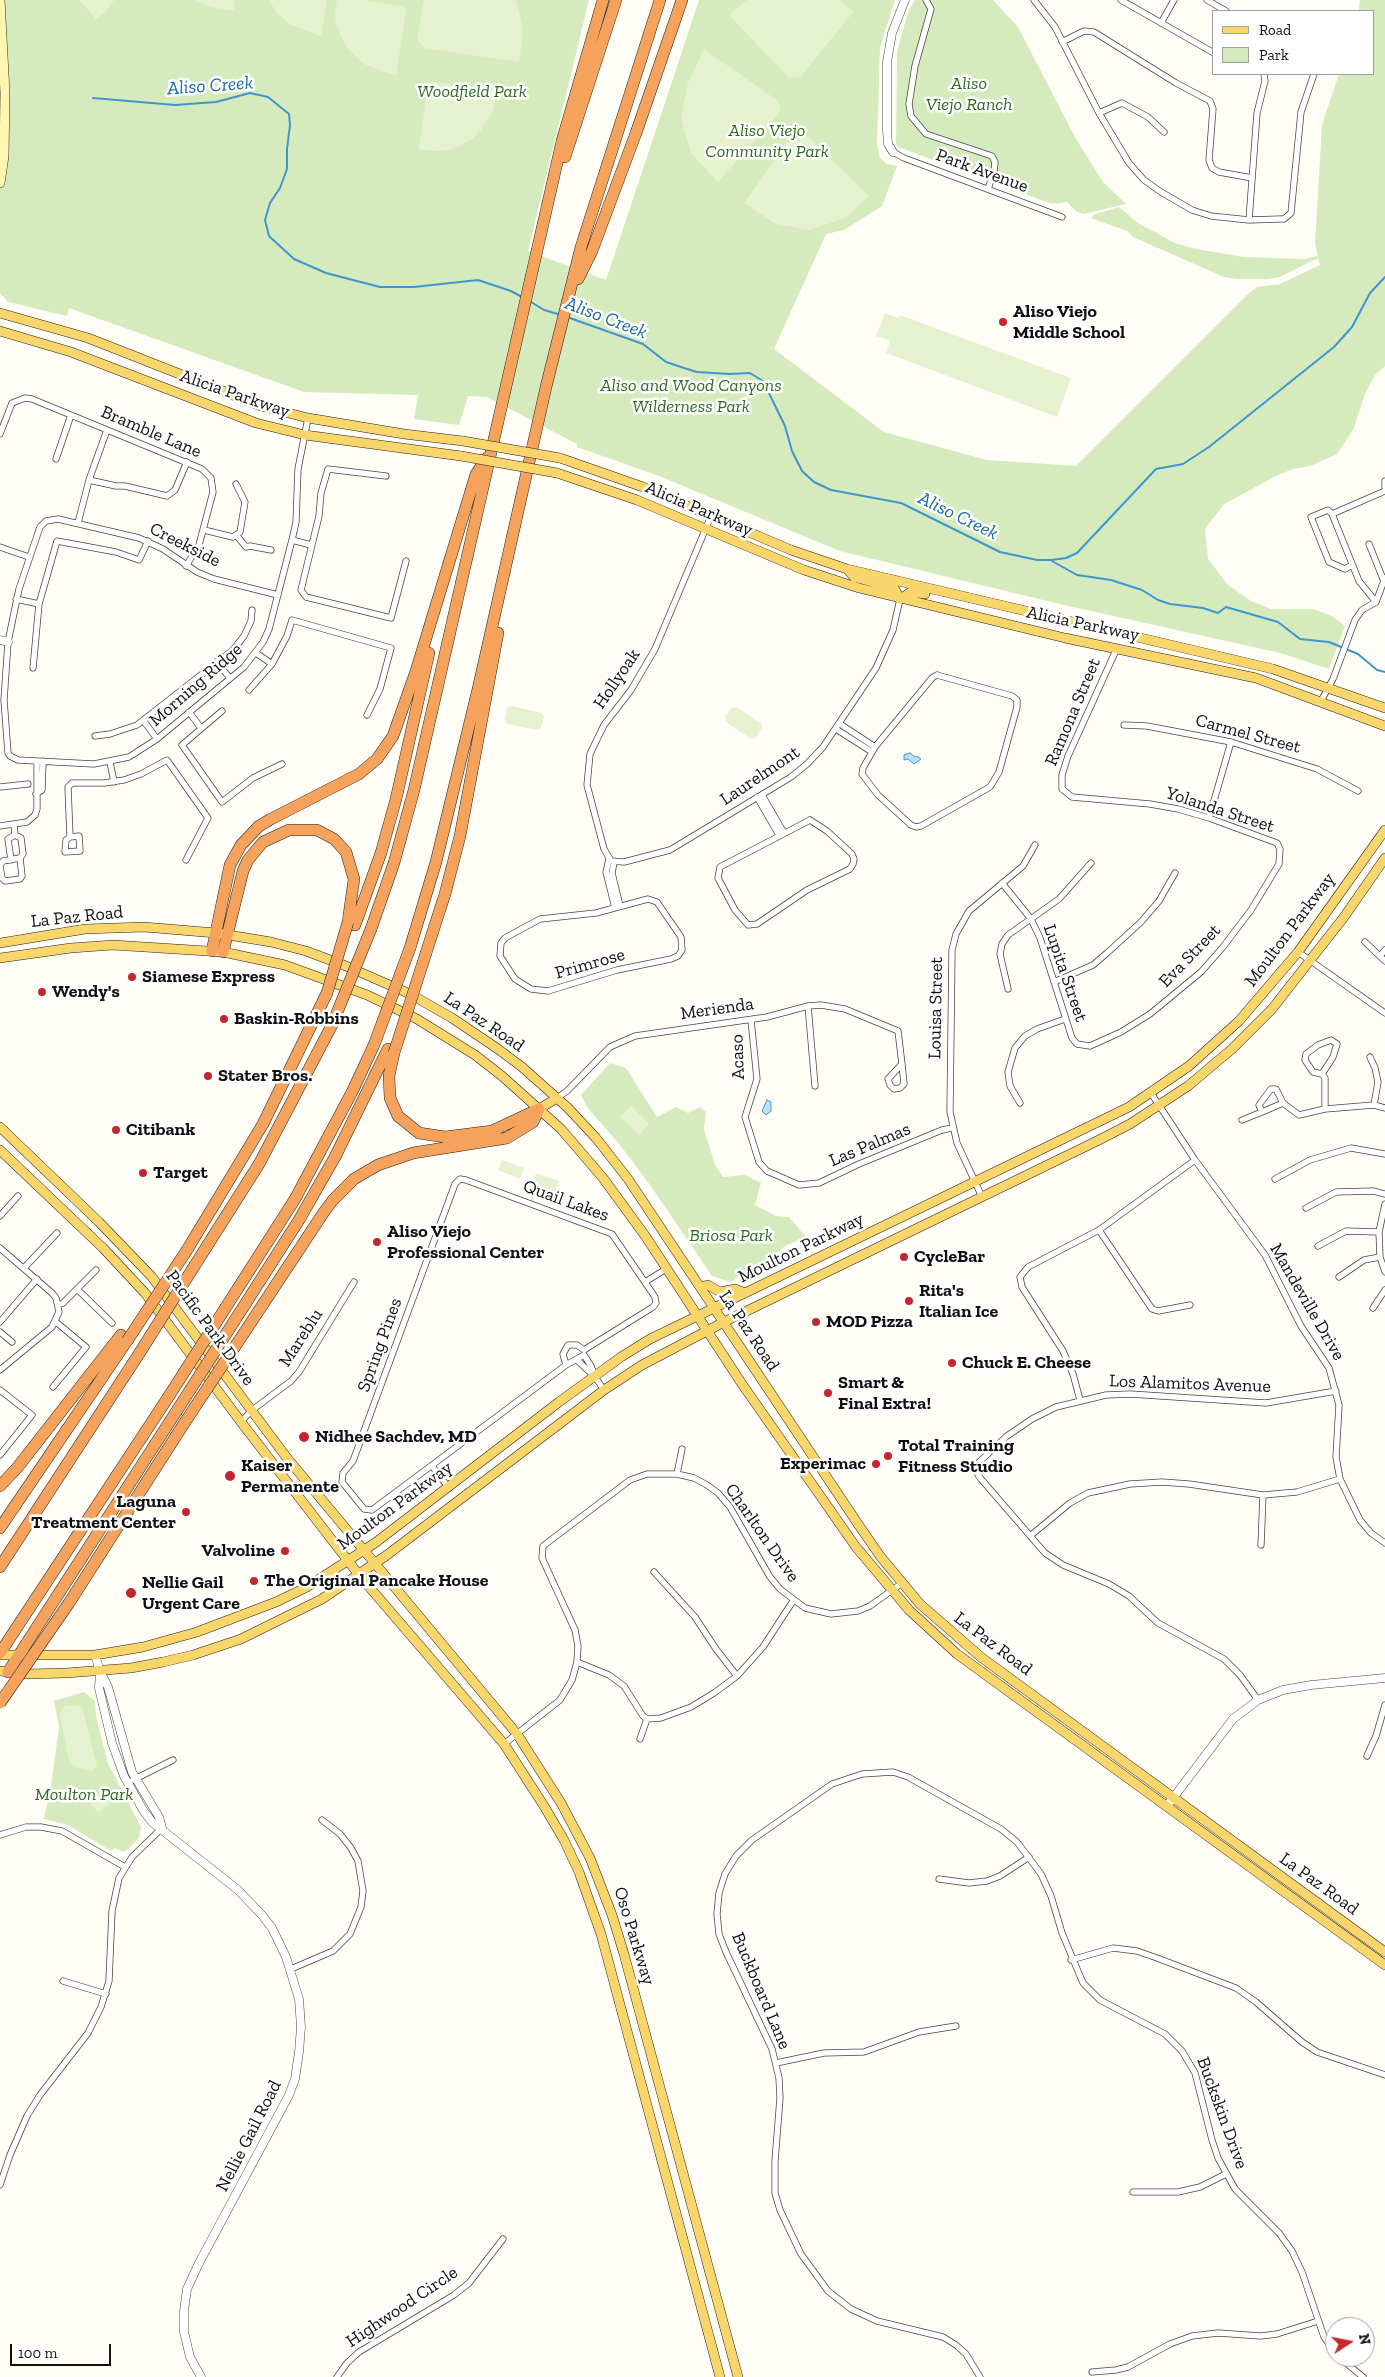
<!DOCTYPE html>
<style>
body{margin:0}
#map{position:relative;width:1385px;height:2377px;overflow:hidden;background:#fffdf5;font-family:"Zilla Slab",serif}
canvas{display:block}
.legend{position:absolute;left:1212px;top:10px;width:162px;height:65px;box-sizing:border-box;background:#fff;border:1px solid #a0a0a0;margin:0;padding:6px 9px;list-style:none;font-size:15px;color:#111}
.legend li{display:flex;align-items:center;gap:10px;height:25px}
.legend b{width:25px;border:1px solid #a0a0a0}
.north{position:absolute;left:1325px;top:2317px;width:50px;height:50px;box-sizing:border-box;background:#fff;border:1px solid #a0a0a0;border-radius:50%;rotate:79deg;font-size:14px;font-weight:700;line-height:20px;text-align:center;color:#111}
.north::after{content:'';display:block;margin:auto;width:18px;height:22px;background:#c4262e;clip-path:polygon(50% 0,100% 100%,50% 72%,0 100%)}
.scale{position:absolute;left:10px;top:2344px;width:101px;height:22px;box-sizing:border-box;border:2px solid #111;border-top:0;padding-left:6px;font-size:15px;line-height:18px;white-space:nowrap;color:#111;-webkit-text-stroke:4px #fff;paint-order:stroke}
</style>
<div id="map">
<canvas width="1385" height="2377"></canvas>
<ul class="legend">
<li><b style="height:6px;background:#f9d66b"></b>Road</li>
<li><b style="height:14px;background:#d5ebbd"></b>Park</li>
</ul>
<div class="north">N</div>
<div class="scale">100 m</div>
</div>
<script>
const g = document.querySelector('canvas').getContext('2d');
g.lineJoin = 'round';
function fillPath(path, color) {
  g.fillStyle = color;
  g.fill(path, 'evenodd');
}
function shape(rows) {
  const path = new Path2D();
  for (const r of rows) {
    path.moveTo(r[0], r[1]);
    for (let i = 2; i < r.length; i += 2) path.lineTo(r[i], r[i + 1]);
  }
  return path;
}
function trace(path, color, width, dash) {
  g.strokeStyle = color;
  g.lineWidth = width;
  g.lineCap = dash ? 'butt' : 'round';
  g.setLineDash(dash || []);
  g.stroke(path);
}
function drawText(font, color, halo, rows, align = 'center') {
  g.font = font + ' "Zilla Slab",serif';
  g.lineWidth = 5;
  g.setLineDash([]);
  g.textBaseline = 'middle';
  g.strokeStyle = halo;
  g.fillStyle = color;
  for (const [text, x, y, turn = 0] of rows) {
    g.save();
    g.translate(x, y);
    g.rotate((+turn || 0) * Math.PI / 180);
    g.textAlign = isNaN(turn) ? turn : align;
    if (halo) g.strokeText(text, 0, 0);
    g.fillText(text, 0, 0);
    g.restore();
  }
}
const green = shape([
 [0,0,589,0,528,251,606,280,699,0,895,0,880,48,877,144,879,156,886,164,897,166,882,206,844,230,826,234,774,349,884,432,987,460,1076,466,1247,295,1257,287,1280,284,1320,265,1318,258,1280,277,1268,279,1237,279,1224,277,1133,237,1127,231,1091,218,1095,214,1119,207,1138,223,1175,243,1196,249,1243,257,1304,259,1318,256,1315,244,1322,125,1339,74,1374,74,1374,11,1359,11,1360,0,1385,0,1385,366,1375,375,1365,394,1353,430,1337,454,1310,466,1293,469,1276,476,1224,504,1205,529,1208,559,1228,585,1251,601,1271,609,1313,609,1332,616,1345,626,1329,669,1280,653,1064,605,840,551,659,476,577,447,577,444,487,397,468,396,459,425,414,419,418,395,304,392,69,308,67,316,8,302,0,293],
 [915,0,993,0,1018,27,1076,139,1103,182,1126,204,1083,214,1077,212,1067,202,1052,204,898,147,896,144,897,52,908,12],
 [610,1063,626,1068,657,1117,676,1107,688,1113,700,1107,706,1112,704,1129,715,1165,723,1177,745,1175,761,1183,755,1205,776,1216,789,1217,806,1237,785,1246,767,1261,730,1282,712,1276,650,1185,620,1145,587,1107,581,1095],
 [84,1692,95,1701,96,1717,108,1763,141,1827,139,1838,126,1851,121,1851,115,1848,111,1851,68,1825,44,1819,51,1786,59,1727,54,1701]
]);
const pitch = shape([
 [79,0,114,0,107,10,96,19],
 [195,0,234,0,235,11,209,7],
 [269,0,327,0,321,36,291,25,276,12],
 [337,0,364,0,402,6,406,11,396,76,364,64,347,48,336,25,335,13],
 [424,0,516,0,521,20,523,34,519,62,424,48,417,39],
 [747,0,838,0,854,11,801,76,789,78,729,15],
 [704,49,778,101,781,108,779,113,718,182,691,153,681,118,688,83],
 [433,82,497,90,493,110,481,130,472,139,453,149,438,151,419,149,428,85],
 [800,133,811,139,869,196,845,218,810,230,776,224,744,203,789,140],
 [885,313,898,318,900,315,1071,378,1057,417,886,353,890,341,876,336],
 [512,706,541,713,544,717,541,728,537,730,507,724,505,720,507,708],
 [736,707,761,724,762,728,755,738,751,739,726,722,725,717,731,708],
 [631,1106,649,1124,639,1135,620,1117],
 [502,1160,524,1168,520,1179,498,1170],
 [536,1173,559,1181,555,1192,533,1183],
 [78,1705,83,1710,97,1767,92,1771,75,1767,69,1761,60,1713,65,1706],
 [102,1792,111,1802,99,1813,90,1804]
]);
const water = shape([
 [910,753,915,757,917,756,921,759,914,764,908,759,904,760,904,755,910,753],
 [767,1100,771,1102,771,1111,766,1115,762,1111,767,1100]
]);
const stream = shape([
 [93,98,175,105,216,102,250,93,268,97,289,114,290,125,287,149,287,169,280,188,270,203,265,220,269,236,294,259,326,273,380,287,414,287,478,280,511,291,522,297],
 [531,302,544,310,561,315],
 [567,317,643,344,666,362,684,368,697,372,730,374,750,373,763,381,785,426,792,451,802,471,814,482,831,490,901,503,1000,552,1037,560,1051,560,1066,558,1077,553,1156,469,1183,464,1209,447,1334,347,1352,327,1370,293,1385,277],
 [1052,561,1077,575,1111,580,1142,590,1158,600,1170,604,1203,608,1218,613,1226,607,1278,622,1300,639,1329,642,1358,654,1377,670,1385,672]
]);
const minor = shape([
 [926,0,931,9,915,66,909,104,911,116,926,134,992,156,995,162,994,171,988,189],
 [1034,0,1055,27,1099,113,1129,163,1144,180,1161,192,1192,210,1211,216,1249,220,1280,219,1284,219,1291,213,1301,112,1314,74],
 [1121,0,1214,53],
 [1207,0,1226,11],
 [1161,23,1174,0],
 [1062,42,1084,31,1094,32,1176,83,1210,101,1213,109,1209,160,1212,168,1219,172,1252,178],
 [1099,113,1122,103,1148,117,1164,132],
 [893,152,904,158,1062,217],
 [1249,220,1257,113,1265,81,1264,74],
 [0,434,12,403,25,398,32,399,202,469,211,478,213,492,199,545,186,566],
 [56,459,71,415],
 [386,476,328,469,321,493,319,516,301,590,306,597,391,618,406,561],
 [89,480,116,486,125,486,167,496,175,490,187,462],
 [1385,481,1385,487],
 [1332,514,1359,581,1376,602],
 [711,516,655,649,631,690,604,725,590,754,587,785,604,849,611,861,624,862,670,850,791,777,807,764,823,747,876,668,893,630,900,599],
 [78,523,89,480,107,430],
 [204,530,233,537,240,532,245,502,236,484],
 [237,536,246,547,250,546,271,550],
 [292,540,311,545],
 [1369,544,1383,579],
 [0,547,29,557],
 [1352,565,1345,569,1329,562,1311,517,1328,510,1332,514,1385,491],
 [278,595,214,579,197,572,163,549,139,538,58,519,46,521,40,527,19,589,8,642,4,700,8,753,10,756,18,760,94,764,129,757,157,739,244,667,263,642,269,629,292,540,296,522,298,469,308,418],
 [16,599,39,604],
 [256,653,272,664],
 [216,662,230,678],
 [33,668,39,604,57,541,116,552,139,560,148,541],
 [937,675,1012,696,1017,700,1017,707,999,772,990,787,921,826,916,827,911,825,878,795,862,774,863,768,875,747,932,678,937,675],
 [249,690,272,664,287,636,292,620,391,648,380,689,367,715],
 [1321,701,1333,679,1355,620,1362,610,1376,602,1385,578],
 [222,711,182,745,222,802,253,778,282,764],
 [189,712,201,728],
 [143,720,157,739],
 [840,724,875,747],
 [1124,725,1147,726,1231,742,1317,769,1358,791],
 [836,729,872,752],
 [95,736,110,734,137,725,233,650,244,636,251,621,252,610],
 [110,762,114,782],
 [0,787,28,784],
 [36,794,42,790,43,761],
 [762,795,784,833],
 [757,797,779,835],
 [1209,818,1231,742],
 [810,820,827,831,852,854,854,859,853,864,850,869,807,890,757,924,748,925,735,910,718,878,720,867,810,820],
 [0,826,27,822,35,815,37,809,37,761],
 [70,837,79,836,80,851,65,852,66,840,70,837,68,787,72,783,104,783,124,780,141,774,167,760,208,818,186,860],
 [609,859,606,872,615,908],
 [11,860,8,839,15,835],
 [614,862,612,873,620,906],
 [0,865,3,861,20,858],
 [0,866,2,878,5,881,20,879,22,876,20,858,23,854,21,838,15,835,14,824],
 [1002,883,1031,919,1040,938,1072,1038,1077,1044,1090,1046,1121,1032,1150,1014,1201,972,1223,947,1251,910,1279,864,1280,849,1277,843,1209,818,1178,809,1150,804,1072,797,1062,789,1062,775,1068,756,1117,648],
 [648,899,657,902,681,937,682,950,678,956,671,959,617,970,548,991,531,989,515,979,500,956,501,943,505,938,540,919,596,913,648,899],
 [1365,942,1385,961],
 [1298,952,1385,1013],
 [1380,956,1385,950],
 [1054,982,1093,965,1107,953,1141,922,1159,901,1175,873],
 [1008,989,1000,954,1002,944,1008,935,1059,899,1091,863],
 [808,1006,815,1086],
 [751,1020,757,1079,745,1117,759,1162,767,1171,799,1185,819,1183,859,1164,942,1130,952,1128],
 [1370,1057,1375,1068,1378,1082,1374,1105],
 [1322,1074,1313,1072,1305,1060,1306,1054,1318,1045,1331,1040,1337,1044,1333,1057,1322,1074,1325,1078,1325,1109],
 [1151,1093,1195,1160,1265,1255,1301,1326,1329,1368,1339,1405,1336,1457,1340,1479,1360,1520,1371,1533,1385,1543],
 [557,1098,567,1091,610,1047,635,1036,767,1017,808,1006,821,1005,845,1009,898,1031,902,1064,888,1079,890,1085,894,1089,900,1088,904,1084,902,1064],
 [1020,1103,1010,1086,1008,1072,1015,1048,1025,1036,1037,1029,1065,1019],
 [1283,1103,1262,1112,1259,1105,1271,1089,1276,1089,1283,1103,1299,1115,1325,1109,1374,1105,1385,1108],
 [1242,1120,1262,1112],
 [1275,1179,1310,1160,1351,1148,1385,1154],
 [982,1197,957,1143,950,1112,952,950,956,934,969,911,1023,866,1035,845],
 [1385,1204,1379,1232,1380,1257,1385,1272],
 [1306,1208,1336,1192,1373,1191,1385,1194],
 [0,1216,18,1196],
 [1099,1230,1152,1309,1158,1311,1190,1305],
 [1318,1246,1346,1231,1379,1232],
 [0,1248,52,1293,56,1298,59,1312,52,1327,0,1370],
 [24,1268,57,1233],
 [1339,1277,1364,1260,1380,1257],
 [645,1282,666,1269],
 [77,1289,112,1323],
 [58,1305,63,1303,96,1270],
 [1373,1308,1385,1290],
 [0,1322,37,1279],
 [0,1332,12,1342],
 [584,1355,566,1365,372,1510,364,1509,342,1482,343,1473,353,1461,455,1184,460,1179,466,1180,612,1234,655,1297,656,1303,653,1307,584,1350],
 [584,1355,591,1366,595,1377],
 [577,1360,595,1377,604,1390],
 [566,1365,563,1354,568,1345,577,1345,584,1350],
 [53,1387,86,1347,56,1322],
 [0,1390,32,1415,0,1455],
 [1080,1400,1073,1374,1063,1351,1022,1287,1020,1277,1028,1267,1099,1230,1195,1160],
 [241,1422,251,1411,291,1381,299,1372,354,1282],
 [432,1466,449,1488],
 [677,1474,682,1449],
 [1030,1536,1070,1503,1088,1493,1130,1484,1162,1482,1189,1484,1263,1495,1297,1492,1340,1479],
 [1261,1545,1263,1495],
 [654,1572,695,1617,716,1649,737,1676],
 [577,1662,609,1675,624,1686,643,1716,647,1719,640,1739],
 [1258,1700,1240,1675,1224,1659,1158,1623,1129,1596,1109,1584,1063,1565,1045,1553,981,1479,978,1475,978,1463,1007,1436,1032,1419,1056,1407,1106,1395,1130,1394,1266,1403,1336,1391],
 [647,1719,661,1718,691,1707,714,1693,737,1676,763,1647,793,1601],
 [504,1744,560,1700,572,1680,577,1662,578,1646,575,1630,542,1558,543,1546,630,1480,647,1474,677,1474,694,1478,707,1485,718,1493,730,1507,770,1577,780,1589,805,1608,831,1614,858,1611,870,1606,902,1583],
 [1367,1756,1376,1736,1385,1705],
 [133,1780,173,1760],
 [0,1835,26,1827,41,1827,62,1831,125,1867],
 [939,1879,969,1883,987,1881,1000,1876,1029,1857],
 [1071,1960,1113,1948,1137,1951,1157,1958,1236,1988,1256,2002,1302,2042,1317,2052,1385,2075],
 [291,1969,333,1951,350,1934,361,1907,363,1891,358,1861,351,1848,340,1834,322,1820],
 [63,1981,106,1994],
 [776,2063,824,2053,864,2052,919,2032,956,2026],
 [0,2185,10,2155,27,2116,40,2095,88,2033,101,2007,109,1981,112,1911,119,1878,132,1857,162,1828],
 [1133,2192,1178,2192,1200,2187,1226,2174],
 [1339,2357,1363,2377],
 [1092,2372,1116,2370,1128,2367,1170,2344,1192,2336,1218,2333,1261,2336,1277,2334,1318,2321],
 [337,2377,347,2363,359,2352,454,2295,469,2283,503,2239],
 [980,2377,966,2354,956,2345,943,2337,877,2321,851,2309,828,2291,801,2254,780,2210,775,2193,775,2161,780,2098,779,2078,772,2049,726,1952,719,1934,717,1914,719,1893,725,1874,736,1856,752,1840,832,1784,862,1774,893,1772,908,1777,1001,1829,1017,1842,1041,1874,1051,1896,1062,1933,1083,1983,1100,2000,1165,2034,1182,2051,1195,2073,1212,2140,1218,2158,1235,2189,1279,2233,1292,2251,1302,2272,1324,2337,1335,2353]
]);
const tertiary = shape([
 [893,152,888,144,887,130,887,62,892,33,905,0],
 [0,640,8,642],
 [95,1655,100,1671,108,1687,132,1772,159,1817,162,1828],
 [100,1671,99,1688,112,1743,124,1776,143,1810,152,1822,238,1890,262,1915,272,1928,286,1957,299,1999,301,2027,299,2052,295,2079,289,2095,199,2263,187,2289,184,2311,184,2332,190,2357,201,2377],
 [1167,1806,1233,1719,1258,1700,1283,1690,1311,1685,1385,1678]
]);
const secondary = shape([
 [0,183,4,156,5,93,0,0]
]);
const primary = shape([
 [0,313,88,338,261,406,308,418,404,434,463,441],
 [0,331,71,352,256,423,305,435,461,456],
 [560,458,643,487,791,550,847,569,1273,669,1385,708],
 [557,473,637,500,804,570,859,588,1065,638,1256,678,1385,726],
 [847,569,854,577,894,588,900,599],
 [900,599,911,592,925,594],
 [0,943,85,929,144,927,216,933,271,942,306,951,346,966,410,994,452,1018,498,1049,522,1067,567,1107,596,1138,628,1179,858,1524,880,1556,920,1604,982,1658,1385,1952],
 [0,958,71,948,113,945,223,952,285,965,367,995,417,1019,475,1055,502,1076,561,1129,603,1178,646,1237,742,1384,856,1547,909,1610,957,1654,1385,1965],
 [539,1109,557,1098],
 [0,1127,99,1222,152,1277,287,1458,517,1734,561,1803,590,1858,612,1915,624,1954,738,2377],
 [0,1150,103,1248,145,1293,241,1422,359,1575,504,1744,544,1806,564,1840,579,1872,601,1934,720,2377],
 [700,1287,708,1285,720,1292,735,1289,745,1293],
 [0,1655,95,1655,143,1647,197,1632,276,1602,307,1587,375,1543,559,1402,621,1357,650,1339,1129,1107,1189,1066,1239,1021,1298,952,1385,830],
 [0,1671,27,1674,66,1673,131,1668,163,1662,193,1655,241,1639,322,1599,387,1555,604,1390,642,1365,724,1322,1097,1141,1130,1124,1188,1086,1232,1049,1272,1009,1344,917,1385,858]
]);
const motorway = shape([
 [565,157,616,0],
 [578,279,592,251,636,133,682,0],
 [355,925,381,853,396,799,429,653],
 [371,929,394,863,414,790,562,141,603,0],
 [410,948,436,862,478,689,546,387,581,247,660,0],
 [212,951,230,865,241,845,259,826,271,819,359,774,377,759,393,736,416,671,476,474,487,458],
 [223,952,243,871,248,860,263,842,289,830,317,830,334,839,346,852,354,879,348,922],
 [426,953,445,894,460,836,498,633],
 [394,1053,389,1076,390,1098,398,1116,419,1133,445,1137,492,1131,539,1109],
 [187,1250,263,1124,327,993],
 [195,1265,259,1164,332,1025],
 [226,1307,295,1199,352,1092,374,1045],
 [235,1320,299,1220,335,1157,388,1049],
 [244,1333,324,1212,333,1200,354,1179,378,1165,413,1153,507,1138,533,1122,539,1109],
 [0,1486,17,1468,121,1335],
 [0,1528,127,1341],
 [0,1567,137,1357],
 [69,1603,185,1422],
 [0,1653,167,1399],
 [8,1672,176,1412]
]);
const primaryBridge = shape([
 [463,441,560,458],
 [461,456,557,473]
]);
const motorwayBridge = shape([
 [327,993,348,922],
 [332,1025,371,929],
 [374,1045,410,948],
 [394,1053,426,953],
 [127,1341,187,1250],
 [137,1357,195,1265],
 [167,1399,226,1307],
 [176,1412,235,1320],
 [185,1422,244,1333],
 [0,1703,69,1603]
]);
const markers = [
 [1003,322,5,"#c4262e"],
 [132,977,5,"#c4262e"],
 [42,992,5,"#c4262e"],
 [224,1019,5,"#c4262e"],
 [208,1076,5,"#c4262e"],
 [116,1130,5,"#c4262e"],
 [143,1173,5,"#c4262e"],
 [377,1242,5,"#c4262e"],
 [904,1257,5,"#c4262e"],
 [909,1301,5,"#c4262e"],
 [816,1322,5,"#c4262e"],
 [952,1363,5,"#c4262e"],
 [828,1393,5,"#c4262e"],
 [304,1437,6,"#c4262e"],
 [888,1456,5,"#c4262e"],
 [876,1464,5,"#c4262e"],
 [230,1476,6,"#c4262e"],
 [186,1512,5,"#c4262e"],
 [285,1551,5,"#c4262e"],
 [254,1581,5,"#c4262e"],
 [131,1593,6,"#c4262e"]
];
const parkNames = [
 ["Aliso",969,84],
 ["Viejo Ranch",969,105],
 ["Woodfield Park",472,92],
 ["Aliso Viejo",767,131],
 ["Community Park",767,152],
 ["Aliso and Wood Canyons",691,386],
 ["Wilderness Park",691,407],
 ["Briosa Park",731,1236],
 ["Moulton Park",84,1795]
];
const streetNames = [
 ["Park Avenue",982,171,20],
 ["Alicia Parkway",235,394,19],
 ["Bramble Lane",151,432,23],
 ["Alicia Parkway",699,509,23],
 ["Creekside",185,545,27],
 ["Alicia Parkway",1083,624,12],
 ["Hollyoak",617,679,-56],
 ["Morning Ridge",196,685,-41],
 ["Ramona Street",1073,712,-67],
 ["Carmel Street",1248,734,15],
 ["Laurelmont",760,776,-34],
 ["Yolanda Street",1220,810,18],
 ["La Paz Road",77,917,-6],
 ["Moulton Parkway",1290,930,-53],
 ["Eva Street",1190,956,-46],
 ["Primrose",590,964,-16],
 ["Lupita Street",1065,973,71],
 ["Louisa Street",936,1008,-89],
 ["Merienda",717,1009,-8],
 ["La Paz Road",484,1022,34],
 ["Acaso",738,1057,-92],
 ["Las Palmas",870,1145,-23],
 ["Quail Lakes",566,1201,20],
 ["Moulton Parkway",801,1248,-26],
 ["Mandeville Drive",1307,1302,60],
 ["Pacific Park Drive",210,1328,54],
 ["La Paz Road",749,1331,56],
 ["Mareblu",301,1338,-57],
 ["Spring Pines",380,1345,-70],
 ["Los Alamitos Avenue",1190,1384,2],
 ["Moulton Parkway",395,1506,-36],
 ["Charlton Drive",762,1533,55],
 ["La Paz Road",993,1644,37],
 ["La Paz Road",1319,1884,36],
 ["Oso Parkway",634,1936,73],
 ["Buckboard Lane",761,1991,67],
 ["Buckskin Drive",1222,2113,70],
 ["Nellie Gail Road",249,2136,-63],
 ["Highwood Circle",402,2307,-34]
];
const poiNames = [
 ["Aliso Viejo",1013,312],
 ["Middle School",1013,333],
 ["Siamese Express",142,977],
 ["Wendy's",52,992],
 ["Baskin-Robbins",234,1019],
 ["Stater Bros.",218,1076],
 ["Citibank",126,1130],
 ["Target",153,1173],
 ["Aliso Viejo",387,1232],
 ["Professional Center",387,1253],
 ["CycleBar",914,1257],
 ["Rita's",919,1291],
 ["Italian Ice",919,1312],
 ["MOD Pizza",826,1322],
 ["Chuck E. Cheese",962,1363],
 ["Smart &",838,1383],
 ["Final Extra!",838,1404],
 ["Nidhee Sachdev, MD",315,1437],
 ["Total Training",898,1446],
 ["Fitness Studio",898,1467],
 ["Experimac",866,1464,"right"],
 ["Kaiser",241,1466],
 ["Permanente",241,1487],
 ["Laguna",176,1502,"right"],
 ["Treatment Center",176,1523,"right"],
 ["Valvoline",275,1551,"right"],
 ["The Original Pancake House",264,1581],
 ["Nellie Gail",142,1583],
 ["Urgent Care",142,1604]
];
const waterNames = [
 ["Aliso Creek",210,86,-4],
 ["Aliso Creek",606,318,21],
 ["Aliso Creek",958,516,26]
];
fillPath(green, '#d5ebbd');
fillPath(pitch, '#e6f2cf');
fillPath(water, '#b9e0f7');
trace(water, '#3f96cf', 1);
trace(stream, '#3f96cf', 2);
trace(minor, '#444', 7);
trace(tertiary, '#444', 9);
trace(secondary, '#333', 10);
trace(primary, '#222', 10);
trace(motorway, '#222', 12);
trace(minor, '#fff', 5.5);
trace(tertiary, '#fff', 8);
trace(secondary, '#fff6b0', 9);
trace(primary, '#f9d66b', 9);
trace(motorway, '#f5a25d', 11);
trace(primaryBridge, '#222', 10, []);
trace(motorwayBridge, '#222', 12, []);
trace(primaryBridge, '#f9d66b', 9);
trace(motorwayBridge, '#f5a25d', 11);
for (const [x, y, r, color] of markers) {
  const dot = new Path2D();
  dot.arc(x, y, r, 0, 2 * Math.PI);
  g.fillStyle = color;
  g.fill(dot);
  trace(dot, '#fff', 2);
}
drawText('italic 18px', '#2f6b1f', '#fff', parkNames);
drawText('18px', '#111', '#fff', streetNames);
drawText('bold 18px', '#111', '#fff', poiNames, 'left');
drawText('italic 19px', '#1768a6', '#fff', waterNames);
</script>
